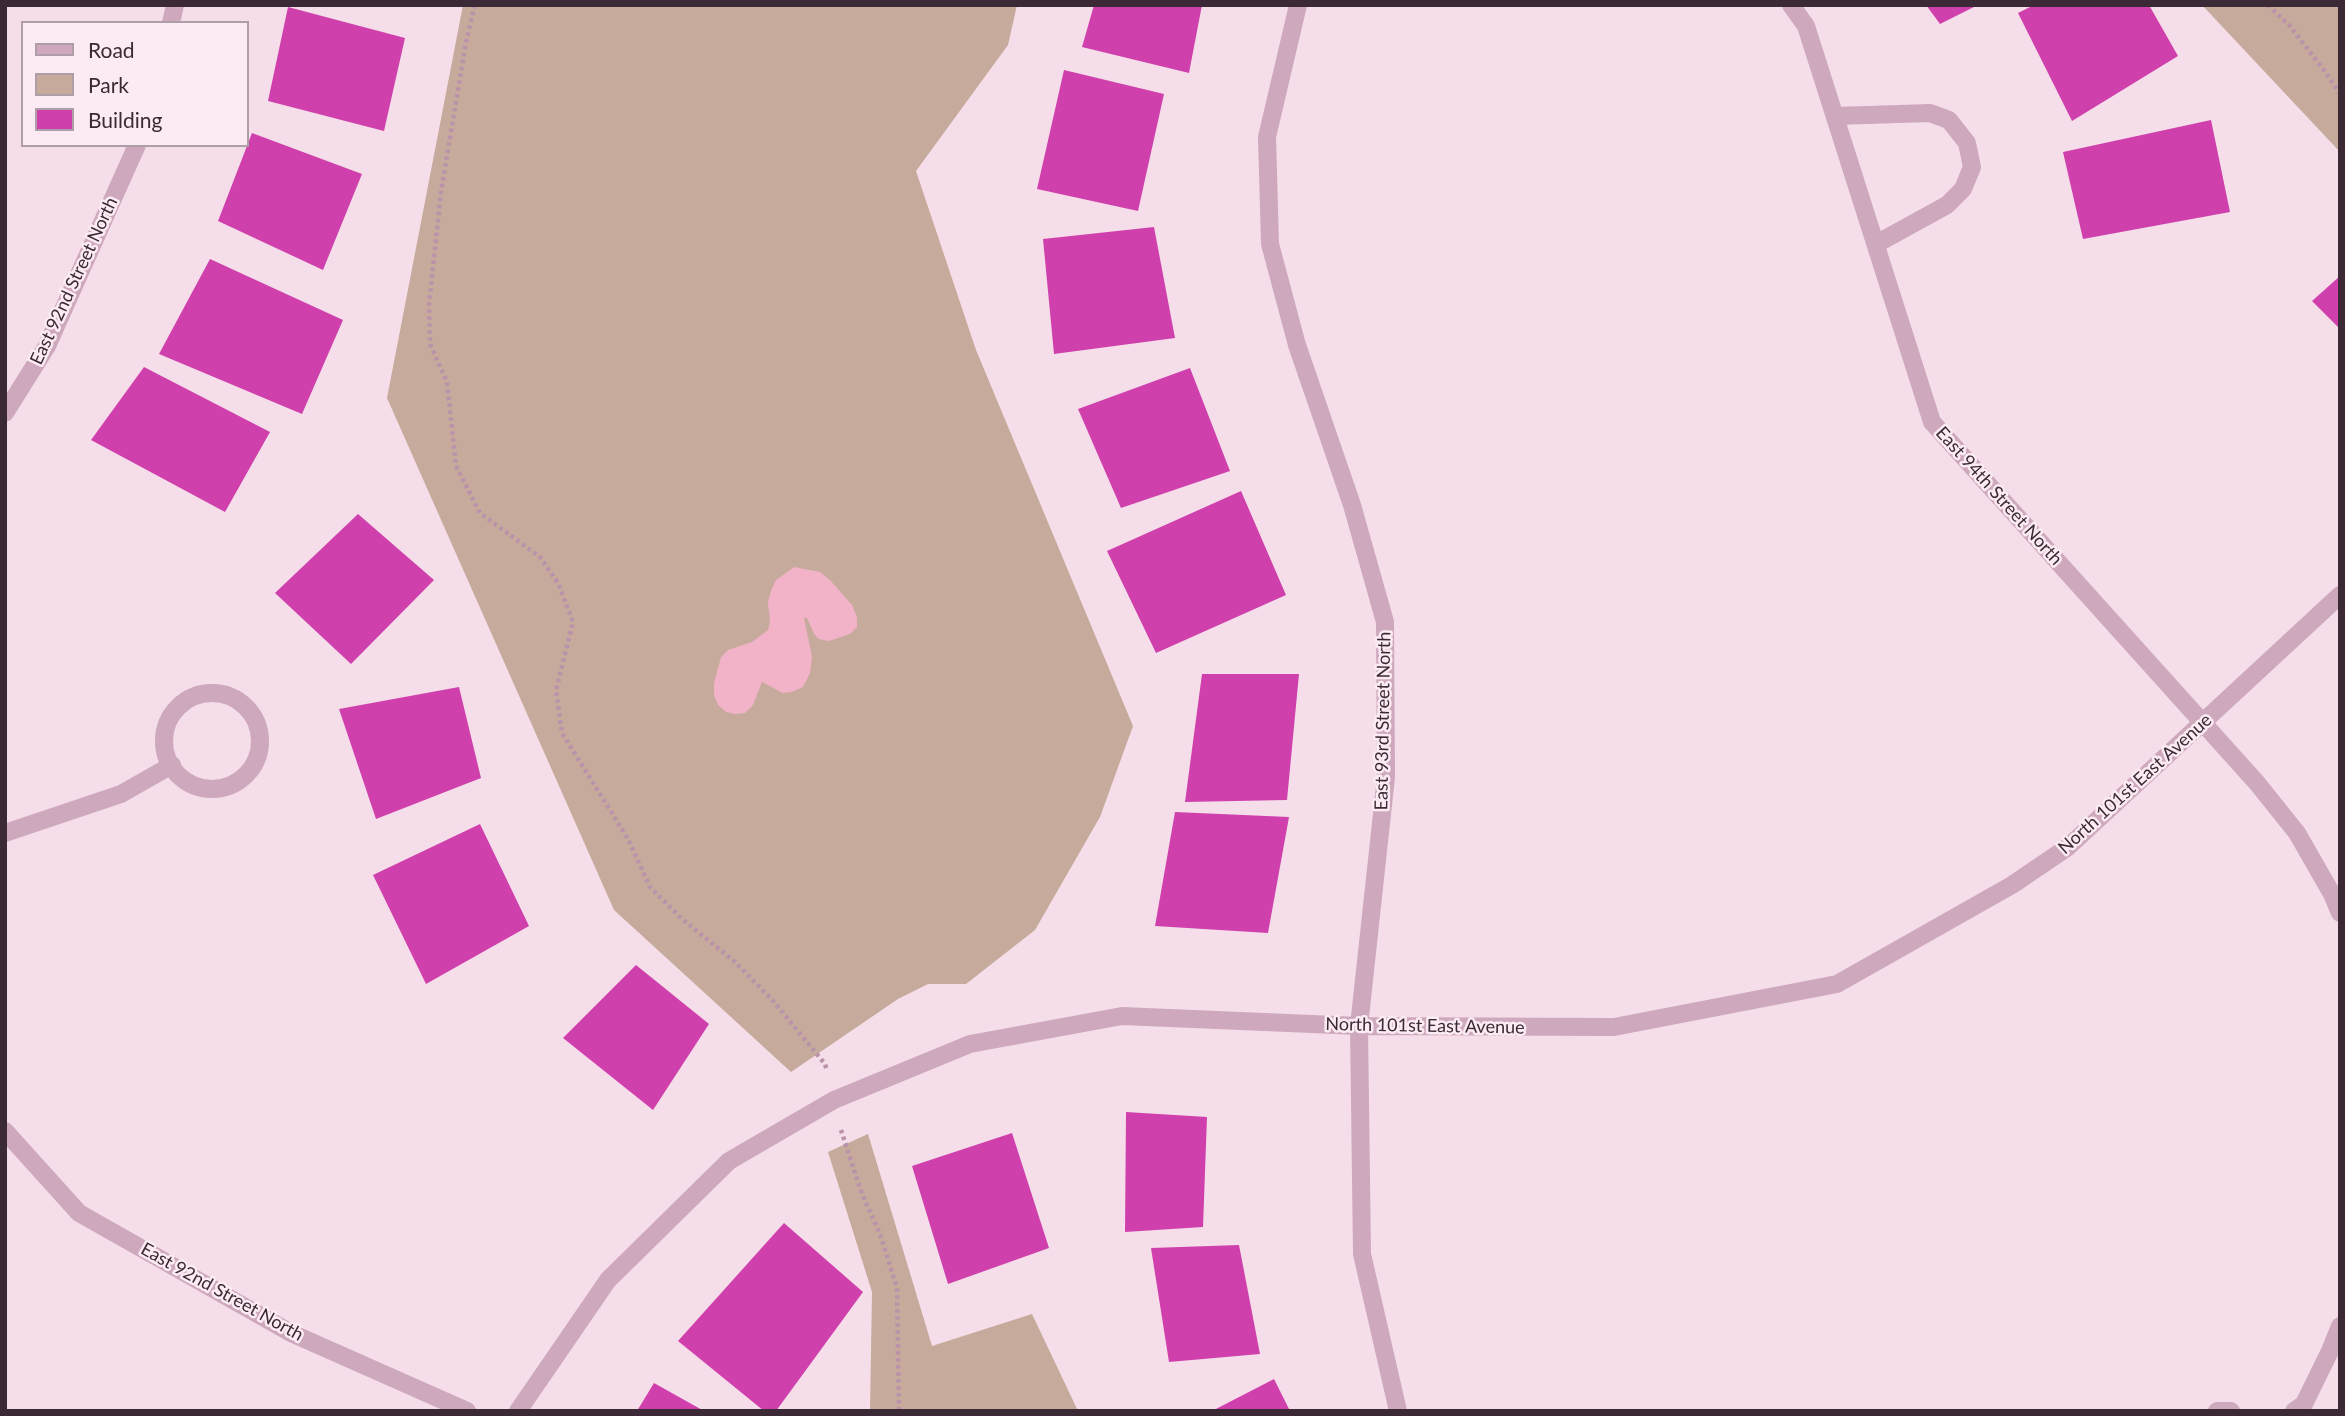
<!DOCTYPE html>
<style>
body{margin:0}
#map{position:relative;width:2345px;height:1416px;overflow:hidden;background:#f5dee9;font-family:Lato,sans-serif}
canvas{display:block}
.frame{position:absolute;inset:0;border:7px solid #3b2935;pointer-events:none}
.legend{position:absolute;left:21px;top:21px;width:228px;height:126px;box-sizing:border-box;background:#fcebf3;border:2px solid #af9da7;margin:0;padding:9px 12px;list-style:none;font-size:21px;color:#3b2935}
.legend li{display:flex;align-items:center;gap:14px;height:35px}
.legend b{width:35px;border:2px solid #af9da7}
</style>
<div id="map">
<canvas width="2345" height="1416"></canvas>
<div class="frame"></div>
<ul class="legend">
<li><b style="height:9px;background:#cea8bd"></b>Road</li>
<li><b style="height:19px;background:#c6aa9c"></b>Park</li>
<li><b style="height:19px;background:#d040ad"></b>Building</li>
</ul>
</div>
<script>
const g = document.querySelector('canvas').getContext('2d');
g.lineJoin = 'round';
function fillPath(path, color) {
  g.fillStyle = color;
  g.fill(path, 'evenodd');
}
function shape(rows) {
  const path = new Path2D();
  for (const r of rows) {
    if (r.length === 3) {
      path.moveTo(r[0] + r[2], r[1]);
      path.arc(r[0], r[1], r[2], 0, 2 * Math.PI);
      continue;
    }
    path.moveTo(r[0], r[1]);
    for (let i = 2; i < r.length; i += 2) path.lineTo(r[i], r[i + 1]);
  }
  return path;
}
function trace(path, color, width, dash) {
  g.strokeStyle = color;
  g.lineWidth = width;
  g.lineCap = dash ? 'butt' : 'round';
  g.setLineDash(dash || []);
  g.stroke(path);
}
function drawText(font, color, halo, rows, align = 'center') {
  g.font = font + ' Lato,sans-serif';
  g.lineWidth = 5;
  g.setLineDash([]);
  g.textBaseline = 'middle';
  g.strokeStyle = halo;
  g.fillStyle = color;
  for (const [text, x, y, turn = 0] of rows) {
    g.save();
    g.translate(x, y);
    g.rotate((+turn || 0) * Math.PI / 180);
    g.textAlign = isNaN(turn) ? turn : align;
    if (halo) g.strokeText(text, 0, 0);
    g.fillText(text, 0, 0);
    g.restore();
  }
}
const green = shape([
 [463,5,1017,5,1008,45,916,171,976,350,1133,726,1100,817,1035,930,966,984,928,984,898,999,791,1072,614,910,387,398],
 [2202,5,2340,5,2340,152],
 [868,1134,932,1346,1032,1314,1078,1411,870,1411,872,1292,828,1152]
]);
const sand = shape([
 [794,567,820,572,830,580,852,605,857,617,857,627,850,634,829,641,819,639,814,634,807,618,804,618,812,657,810,673,803,687,792,692,783,693,762,682,753,705,745,713,735,714,726,712,718,705,714,695,714,683,721,657,728,650,752,642,768,630,770,622,768,602,771,591,776,580]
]);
const building = shape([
 [1094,5,1202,5,1189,73,1082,47],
 [1926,5,1978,5,1940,24],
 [2034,5,2149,5,2178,56,2072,121,2018,13],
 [288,7,405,38,384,131,268,101],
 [1064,70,1164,94,1138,211,1037,189],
 [2211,120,2230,212,2083,239,2063,152],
 [252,133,362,174,323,270,218,221],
 [1154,227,1175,338,1054,354,1043,239],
 [210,259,343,320,302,414,159,354],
 [2340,276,2340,329,2312,301],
 [144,367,270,432,225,512,91,440],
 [1190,368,1230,471,1121,508,1078,409],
 [1241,491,1286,595,1156,653,1107,551],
 [358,514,434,580,351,664,275,593],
 [1202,674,1299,674,1287,800,1185,802],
 [459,687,481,778,376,819,339,709],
 [1175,812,1289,817,1268,933,1155,926],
 [480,824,529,926,426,984,373,875],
 [636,965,709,1024,653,1110,563,1038],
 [1126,1112,1207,1117,1203,1227,1125,1232],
 [1012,1133,1049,1248,948,1284,912,1166],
 [784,1223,863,1292,776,1411,764,1411,678,1341],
 [1239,1245,1260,1354,1169,1362,1151,1248],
 [1274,1379,1290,1411,1212,1411],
 [654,1383,704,1411,637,1411]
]);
const path = shape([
 [475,5,466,42,441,192,429,305,430,344,447,382,456,466,480,513,540,557,558,583,573,622,556,690,562,733,628,839,650,887,681,918,735,962,774,1002,825,1064,827,1071],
 [2268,5,2290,26,2326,73,2340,94],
 [841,1130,862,1194,880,1234,897,1288,899,1411]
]);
const minor = shape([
 [1298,5,1267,137,1270,244,1297,345,1352,505,1385,622,1386,777,1359,1026,1362,1254,1398,1411],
 [1791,5,1806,26,1932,422,2257,783,2297,833,2332,894,2340,913],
 [171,23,175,5],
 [1835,116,1930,113,1949,120,1967,143,1972,167,1963,189,1947,205,1876,244],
 [5,413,47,346,137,145],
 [212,741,48],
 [5,833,121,794,172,765],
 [5,1131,79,1213,291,1333,467,1411],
 [518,1411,608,1280,729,1161,834,1100,970,1044,1122,1016,1359,1026,1614,1027,1837,984,2012,885,2068,847,2340,595],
 [2217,1411,2231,1411],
 [2294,1411,2304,1404,2330,1351,2340,1326]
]);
const streetNames = [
 ["East 92nd Street North",74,281,-65],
 ["East 94th Street North",1999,496,48],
 ["East 93rd Street North",1383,721,-89],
 ["North 101st East Avenue",2135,784,-42],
 ["North 101st East Avenue",1425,1026,1],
 ["East 92nd Street North",222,1292,29]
];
fillPath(green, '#c6aa9c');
fillPath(sand, '#f2b2c8');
fillPath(building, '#d040ad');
trace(path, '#ba92a9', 4.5, [3.5, 3.5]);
trace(minor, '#cea8bd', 18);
drawText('18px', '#3b2935', '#fcebf3', streetNames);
</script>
